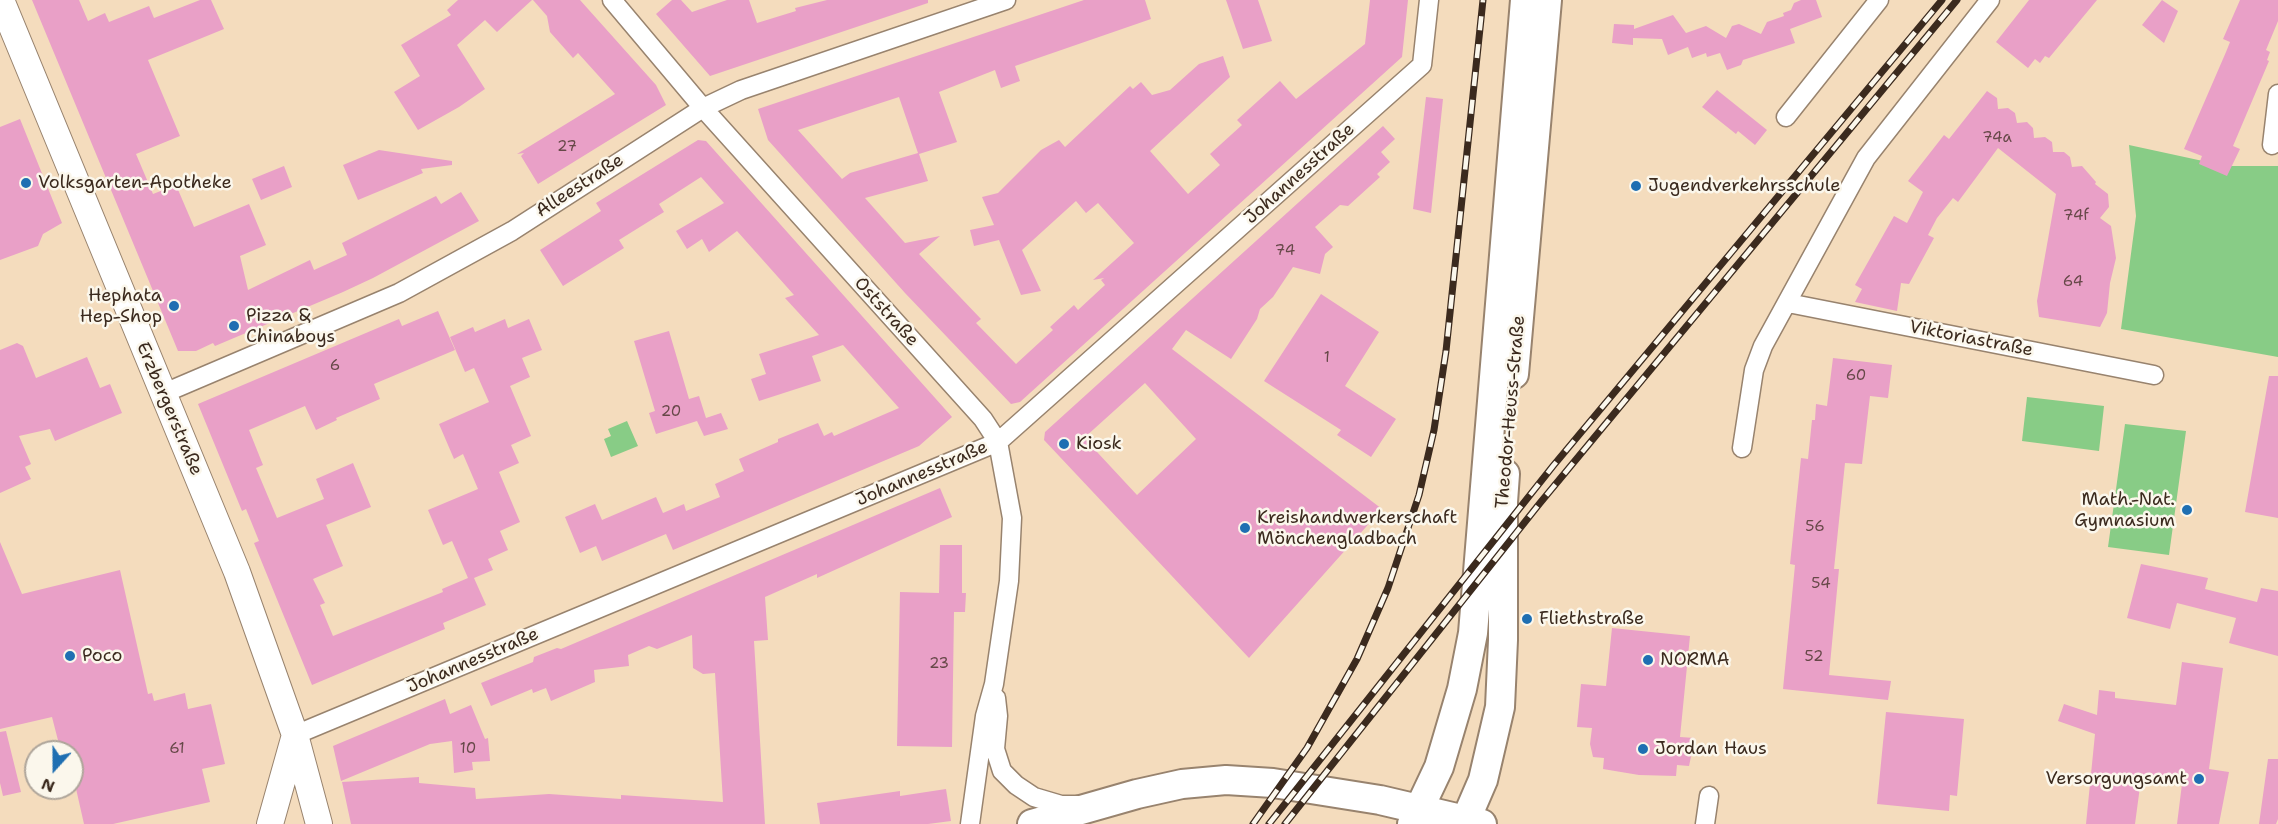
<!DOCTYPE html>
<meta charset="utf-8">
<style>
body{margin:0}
#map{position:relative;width:2278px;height:824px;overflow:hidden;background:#f4dcbd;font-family:"Shantell Sans",sans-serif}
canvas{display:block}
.north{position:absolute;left:24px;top:740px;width:60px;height:60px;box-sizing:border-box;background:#fbf7ec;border:2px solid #aea59a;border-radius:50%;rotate:201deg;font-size:16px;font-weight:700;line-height:24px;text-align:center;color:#3b2a1e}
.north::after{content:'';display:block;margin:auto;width:21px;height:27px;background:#1f6fb2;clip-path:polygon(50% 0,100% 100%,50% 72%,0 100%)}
</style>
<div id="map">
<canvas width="2278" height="824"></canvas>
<div class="north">N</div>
</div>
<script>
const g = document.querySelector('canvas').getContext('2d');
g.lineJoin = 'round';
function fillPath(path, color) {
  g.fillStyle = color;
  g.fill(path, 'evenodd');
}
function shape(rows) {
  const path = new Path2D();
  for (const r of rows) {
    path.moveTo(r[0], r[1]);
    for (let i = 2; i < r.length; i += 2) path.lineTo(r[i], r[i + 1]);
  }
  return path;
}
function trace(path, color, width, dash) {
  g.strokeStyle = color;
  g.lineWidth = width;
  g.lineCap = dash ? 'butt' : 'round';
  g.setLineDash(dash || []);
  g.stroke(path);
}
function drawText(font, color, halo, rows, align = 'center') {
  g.font = font + ' "Shantell Sans",sans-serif';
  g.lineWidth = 5;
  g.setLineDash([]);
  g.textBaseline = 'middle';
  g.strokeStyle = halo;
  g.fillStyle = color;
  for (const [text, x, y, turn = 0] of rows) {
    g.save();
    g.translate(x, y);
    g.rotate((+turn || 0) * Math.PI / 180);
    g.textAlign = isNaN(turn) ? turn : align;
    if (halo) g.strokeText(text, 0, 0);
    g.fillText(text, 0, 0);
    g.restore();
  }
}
const green = shape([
 [2129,145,2226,166,2278,166,2278,357,2121,329,2136,216],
 [2027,397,2104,406,2099,451,2022,441],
 [627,421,638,446,611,457,604,439,611,436,608,429],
 [2125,424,2186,431,2169,555,2108,547]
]);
const building = shape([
 [32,0,79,0,88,21,105,13,109,22,149,6,154,18,200,0,211,0,224,29,148,60,180,136,136,154,153,194,176,185,194,227,249,204,266,245,240,256,248,290,310,260,314,270,347,255,342,243,436,196,441,204,461,192,479,221,373,278,343,292,215,346,213,343,196,351,178,351],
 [458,0,532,0,497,32,485,20,457,45,485,89,459,107,418,130,394,92,420,76,401,45,451,15,447,10],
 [533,0,580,0,656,85,666,105,538,184,521,156,524,153,517,154,615,94,578,53,573,58,550,32,547,16],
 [672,0,681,0,692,12,727,0,749,0,757,23,796,11,795,8,827,0,928,0,928,3,710,76,656,14],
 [1084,0,1145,0,1151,19,1015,66,1020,81,1001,88,995,70,939,92,957,142,919,154,928,181,865,198,905,243,940,236,919,254,981,319,976,323,1016,364,1053,330,1050,327,1074,305,1078,310,1105,285,1101,280,1104,278,1093,280,1134,243,1098,203,1086,213,1076,201,1022,250,1041,291,1021,295,999,240,974,246,970,230,994,225,982,197,998,193,1041,150,1059,140,1065,147,1130,86,1133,89,1141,82,1152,95,1170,90,1199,64,1223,56,1230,77,1150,151,1188,194,1220,165,1210,154,1242,125,1237,120,1280,81,1296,99,1365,44,1370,0,1408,0,1402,57,1020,402,1011,404,905,293,768,140,758,109],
 [899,97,918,153,850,173,842,179,798,130],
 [1226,0,1258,0,1272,41,1243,49],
 [1801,0,1816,0,1822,17,1790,29,1795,43,1743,60,1741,65,1727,70,1720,53,1707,57,1706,53,1692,58,1688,47,1668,55,1662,39,1633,38,1633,45,1612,43,1614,24,1634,25,1634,29,1673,15,1686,33,1706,26,1726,38,1732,26,1739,24,1761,34,1767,22,1784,16,1783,13,1791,10,1794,3],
 [2029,0,2097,0,2049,58,2045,56,2040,63,2035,59,2028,68,1996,42],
 [2162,0,2178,11,2164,43,2142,25],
 [2240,0,2278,0,2278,21,2266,50,2270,52,2267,60,2269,61,2233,146,2240,149,2227,176,2199,164,2202,156,2184,149,2226,52,2230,42,2223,39],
 [1717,90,1767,130,1755,145,1738,131,1736,134,1702,107],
 [1987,91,1997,98,1998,109,2008,108,2015,113,2017,123,2027,122,2033,128,2034,138,2045,137,2052,142,2053,152,2064,152,2070,157,2072,167,2082,166,2096,182,2095,184,2108,194,2109,207,2100,218,2111,226,2116,258,2110,283,2107,313,2100,327,2039,317,2037,301,2056,194,1998,148,1958,202,1953,198,1937,218,1928,235,1934,238,1909,284,1901,283,1897,311,1855,302,1862,289,1855,285,1894,216,1907,223,1923,192,1908,181,1944,135,1949,139],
 [1426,97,1443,99,1431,213,1413,209],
 [20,119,62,223,43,234,38,246,0,260,0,127],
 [1383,126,1395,139,1381,152,1390,162,1377,174,1380,177,1348,206,1340,205,1315,227,1333,247,1325,254,1320,274,1293,267,1273,297,1260,309,1257,319,1231,359,1186,330,1172,349,1382,509,1249,658,1044,440,1045,432],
 [1145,383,1196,439,1137,495,1084,438],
 [698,140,706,141,952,417,919,446,673,550,666,534,602,561,596,546,580,553,565,517,595,504,602,520,656,497,663,513,684,504,686,511,720,497,715,484,744,471,739,459,778,442,778,439,818,423,824,436,832,432,834,436,899,408,843,345,812,356,821,381,759,401,751,379,766,374,759,354,819,335,785,298,794,295,737,231,709,252,702,239,687,249,676,231,724,203,701,177,659,204,664,212,619,240,624,248,563,286,540,250,601,211,596,203],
 [379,150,452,161,452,165,421,169,423,173,358,200,343,165],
 [284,166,292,187,261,200,252,179],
 [1321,294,1379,332,1345,386,1396,419,1371,457,1337,435,1341,430,1264,381],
 [438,311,455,350,374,384,380,399,336,418,337,420,316,430,305,406,249,430,263,465,256,468,277,518,324,499,316,479,353,463,371,507,326,525,343,566,313,579,325,603,320,605,333,636,443,592,442,589,468,578,452,541,443,545,428,510,478,489,463,454,454,459,439,424,489,402,474,368,465,372,450,337,473,327,475,332,505,319,508,328,529,319,542,350,522,358,530,377,510,386,531,436,511,445,519,463,499,472,520,522,500,531,508,550,488,559,493,570,474,578,486,605,443,623,445,629,312,685,254,543,259,541,246,509,242,511,198,404,399,319,402,326],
 [669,331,689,399,699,396,706,418,721,413,728,429,704,436,697,421,656,434,649,413,655,411,634,341],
 [17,343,23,346,36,378,87,357,100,388,110,384,122,413,55,441,50,429,19,436,31,464,25,467,31,479,0,493,0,350],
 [1833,358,1892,365,1888,398,1870,396,1862,464,1845,463,1834,569,1839,569,1829,675,1891,681,1888,700,1783,689,1795,565,1790,564,1801,458,1808,459,1812,420,1815,420,1816,404,1827,406],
 [2269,376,2278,376,2278,518,2245,512],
 [940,488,952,517,817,578,817,574,765,597,768,640,754,641,765,824,351,824,342,782,419,777,419,783,475,788,476,799,549,794,621,799,621,795,723,802,715,673,703,674,693,668,692,635,657,649,649,646,628,655,629,666,594,670,595,682,551,701,546,688,533,693,532,689,491,706,481,683,533,662,534,657,557,648,561,649],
 [0,542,22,594,120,570,148,694,152,693,154,701,185,693,188,709,211,704,225,764,202,769,210,802,113,824,84,824,72,771,72,752,61,752,52,717,0,729],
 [940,545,962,545,962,593,966,593,965,612,954,612,952,747,897,746,900,592,939,593],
 [2141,564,2208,578,2205,589,2257,602,2261,588,2278,591,2278,656,2229,643,2236,618,2177,603,2170,629,2127,618],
 [1612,628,1690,636,1680,737,1695,738,1689,766,1677,765,1676,776,1639,775,1603,769,1604,758,1593,757,1590,744,1592,728,1577,727,1581,684,1606,686],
 [2182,662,2223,668,2209,769,2229,772,2219,824,2177,824,2182,784,2141,779,2135,824,2086,824,2095,734,2058,721,2064,704,2097,715,2099,690,2115,692,2115,698,2176,705],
 [445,699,450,714,471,705,485,739,488,738,490,761,472,762,473,770,454,773,452,741,430,744,341,781,333,746],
 [1886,712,1964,719,1957,796,1950,795,1949,811,1877,804],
 [6,731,21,792,3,796,0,783,0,732],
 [2268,759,2278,759,2278,819,2276,824,2259,824],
 [946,789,951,821,928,824,820,824,817,803,900,791,900,796]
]);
const minor = shape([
 [612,0,703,108,983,419,998,442,1012,518,1009,581,994,684,985,716,970,824],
 [1786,117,1879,0],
 [2272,145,2278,94],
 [1788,303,2154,375],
 [162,394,399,293,512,231,703,108,741,90,1006,0],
 [1742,448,1754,370,1763,346,1866,158,1990,0],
 [996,698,998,716,995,749,1002,771,1016,785,1034,797,1061,805,1078,805],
 [295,735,998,442,1422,65,1429,0],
 [1705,824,1709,796]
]);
const secondary = shape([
 [1,0,237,572,295,735,319,824],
 [270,824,295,735]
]);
const primary = shape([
 [1514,374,1547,0],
 [1032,824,1137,794,1182,784,1226,780,1273,783,1380,800,1482,824],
 [1412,824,1439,767,1462,689,1473,633,1525,0],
 [1464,824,1483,780,1500,707,1503,640,1503,502,1505,474]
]);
const rail = shape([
 [1253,824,1307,748,1357,659,1388,588,1419,495,1434,430,1446,351,1483,0],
 [1269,824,1553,466,1942,0],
 [1285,824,1540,503,1957,0]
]);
const markers = [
 [26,183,6,"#1f6fb2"],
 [1636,186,6,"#1f6fb2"],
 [174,306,6,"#1f6fb2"],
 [234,326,6,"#1f6fb2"],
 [1064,444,6,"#1f6fb2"],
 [2187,510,6,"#1f6fb2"],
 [1245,528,6,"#1f6fb2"],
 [1527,619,6,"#1f6fb2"],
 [70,656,6,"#1f6fb2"],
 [1648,660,6,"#1f6fb2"],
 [1643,749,6,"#1f6fb2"],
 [2199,779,6,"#1f6fb2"]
];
const numberNames = [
 ["74a",1997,138],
 ["27",567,147],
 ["74f",2076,216],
 ["74",1285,251],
 ["64",2073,282],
 ["1",1327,358],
 ["6",335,366],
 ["60",1856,376],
 ["20",671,412],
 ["56",1815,527],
 ["54",1821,584],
 ["52",1814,657],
 ["23",939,664],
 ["61",177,749],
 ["10",468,749]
];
const streetNames = [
 ["Johannesstraße",1300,174,-42],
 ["Alleestraße",580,186,-33],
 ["Oststraße",886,312,48],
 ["Viktoriastraße",1971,339,11],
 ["Erzbergerstraße",169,409,67],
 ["Theodor-Heuss-Straße",1511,412,-85],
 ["Johannesstraße",922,474,-23],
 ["Johannesstraße",473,661,-23]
];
const poiNames = [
 ["Volksgarten-Apotheke",38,183],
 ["Jugendverkehrsschule",1648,186],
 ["Hephata",162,296,"right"],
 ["Hep-Shop",162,317,"right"],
 ["Pizza &",246,316],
 ["Chinaboys",246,337],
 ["Kiosk",1076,444],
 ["Math.-Nat.",2175,500,"right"],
 ["Gymnasium",2175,521,"right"],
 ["Kreishandwerkerschaft",1257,518],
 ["Mönchengladbach",1257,539],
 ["Fliethstraße",1539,619],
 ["Poco",82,656],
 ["NORMA",1660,660],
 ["Jordan Haus",1655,749],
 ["Versorgungsamt",2187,779,"right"]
];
fillPath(green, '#88cc86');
fillPath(building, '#e9a0c7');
trace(minor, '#98836e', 21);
trace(secondary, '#98836e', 28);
trace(primary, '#98836e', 32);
trace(minor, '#fff', 18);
trace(secondary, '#fff', 26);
trace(primary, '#fff', 28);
trace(rail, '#3b2a1e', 7);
trace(rail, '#fbf7ec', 4.5, [14]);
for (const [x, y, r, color] of markers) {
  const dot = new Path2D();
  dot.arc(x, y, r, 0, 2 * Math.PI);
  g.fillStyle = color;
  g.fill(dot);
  trace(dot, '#fbf7ec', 2);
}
drawText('15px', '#664848', null, numberNames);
drawText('18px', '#3b2a1e', '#fbf7ec', streetNames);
drawText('18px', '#3b2a1e', '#fbf7ec', poiNames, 'left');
</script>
